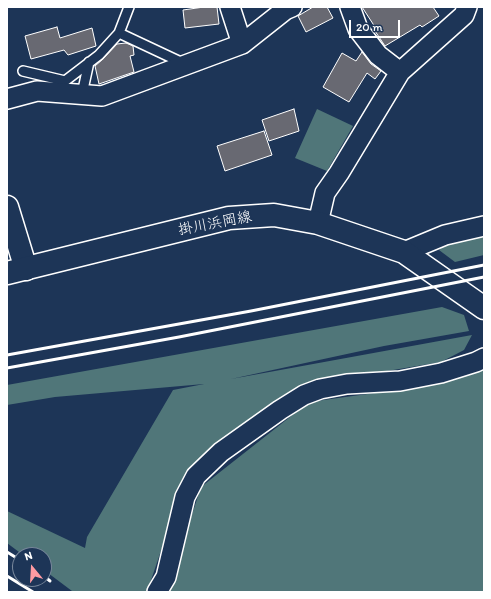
<!DOCTYPE html>
<meta charset="utf-8">
<style>
body{margin:0}
#map{position:relative;width:491px;height:599px;overflow:hidden;background:#1d3557;font-family:Itim,sans-serif}
canvas{display:block}
.frame{position:absolute;inset:0;border:8px solid #fff;pointer-events:none}
.north{position:absolute;left:12px;top:547px;width:40px;height:40px;box-sizing:border-box;background:#1d3557;border:1px solid #77869a;border-radius:50%;rotate:342deg;font-size:11px;font-weight:700;line-height:16px;text-align:center;color:#fff}
.north::after{content:'';display:block;margin:auto;width:14px;height:18px;background:#ff9aa2;clip-path:polygon(50% 0,100% 100%,50% 72%,0 100%)}
.scale{position:absolute;left:349px;top:20px;width:51px;height:18px;box-sizing:border-box;border:2px solid #fff;border-top:0;padding-left:5px;font-size:12px;line-height:14px;white-space:nowrap;color:#fff;-webkit-text-stroke:3px #1d3557;paint-order:stroke}
</style>
<div id="map">
<canvas width="491" height="599"></canvas>
<div class="frame"></div>
<div class="north">N</div>
<div class="scale">20 m</div>
</div>
<script>
const g = document.querySelector('canvas').getContext('2d');
g.lineJoin = 'round';
function fillPath(path, color) {
  g.fillStyle = color;
  g.fill(path, 'evenodd');
}
function shape(rows) {
  const path = new Path2D();
  for (const r of rows) {
    path.moveTo(r[0], r[1]);
    for (let i = 2; i < r.length; i += 2) path.lineTo(r[i], r[i + 1]);
  }
  return path;
}
function trace(path, color, width, dash) {
  g.strokeStyle = color;
  g.lineWidth = width;
  g.lineCap = dash ? 'butt' : 'round';
  g.setLineDash(dash || []);
  g.stroke(path);
}
function drawText(font, color, halo, rows, align = 'center') {
  g.font = font + ' Itim,"Klee One",sans-serif';
  g.lineWidth = 4;
  g.setLineDash([]);
  g.textBaseline = 'middle';
  g.strokeStyle = halo;
  g.fillStyle = color;
  for (const [text, x, y, turn = 0] of rows) {
    g.save();
    g.translate(x, y);
    g.rotate((+turn || 0) * Math.PI / 180);
    g.textAlign = isNaN(turn) ? turn : align;
    if (halo) g.strokeText(text, 0, 0);
    g.fillText(text, 0, 0);
    g.restore();
  }
}
const green = shape([
 [317,109,353,126,327,171,295,158],
 [484,233,484,255,455,262,439,250,450,241],
 [442,307,464,315,469,331,384,346,231,379,472,335,464,350,441,362,304,385,185,480,147,592,71,592,72,591,44,570,44,555,23,555,7,543,7,511,85,548,87,537,173,390,204,384,55,397,7,405,7,385],
 [484,369,484,592,162,592,171,578,201,487,309,402,382,392]
]);
const building = shape([
 [204,7,217,7,219,24,185,28,183,10,204,7],
 [313,7,327,7,333,18,306,32,298,16,313,7],
 [362,7,433,7,439,16,422,27,420,25,385,46,373,28,375,27,362,7],
 [57,27,60,38,92,28,96,46,68,55,64,50,31,59,25,36,57,27],
 [126,43,133,46,134,55,130,56,134,72,99,84,95,66,103,59,117,44,126,43],
 [362,52,371,64,381,71,375,79,367,73,349,102,323,87,342,53,356,61,362,52],
 [294,109,299,131,269,141,262,120,294,109],
 [264,131,272,155,225,171,217,146,264,131]
]);
const lane = shape([
 [129,7,119,33,185,64],
 [23,71,65,81,99,55,119,33],
 [82,94,89,62]
]);
const street = shape([
 [230,7,242,44],
 [350,7,358,29,378,55,400,72],
 [7,99,37,91,102,96,242,44,285,10,292,7],
 [318,223,325,193,339,173,400,72,464,15,467,7],
 [404,252,445,235,484,226],
 [157,592,166,577,185,497,196,476,221,452,280,410,304,395,320,389,347,384,400,381,441,373,476,362,484,358]
]);
const secondary = shape([
 [7,207,26,269]
]);
const primary = shape([
 [7,273,229,218,274,215,318,223,404,252,484,308]
]);
const rail = shape([
 [7,355,251,311,484,265],
 [7,368,179,337,484,277],
 [7,552,20,560],
 [7,576,33,592],
 [44,576,50,581]
]);
const streetNames = [
 ["掛川浜岡線",215,224,-11]
];
fillPath(green, '#507679');
fillPath(building, '#686972');
trace(building, '#fff', 1);
trace(lane, '#fff', 12);
trace(street, '#fff', 22);
trace(secondary, '#fff', 25);
trace(primary, '#fff', 25);
trace(lane, '#1d3557', 9);
trace(street, '#1d3557', 19);
trace(secondary, '#1d3557', 22);
trace(primary, '#1d3557', 22);
trace(rail, '#fff', 3);
drawText('15px', '#fff', '#1d3557', streetNames);
</script>
